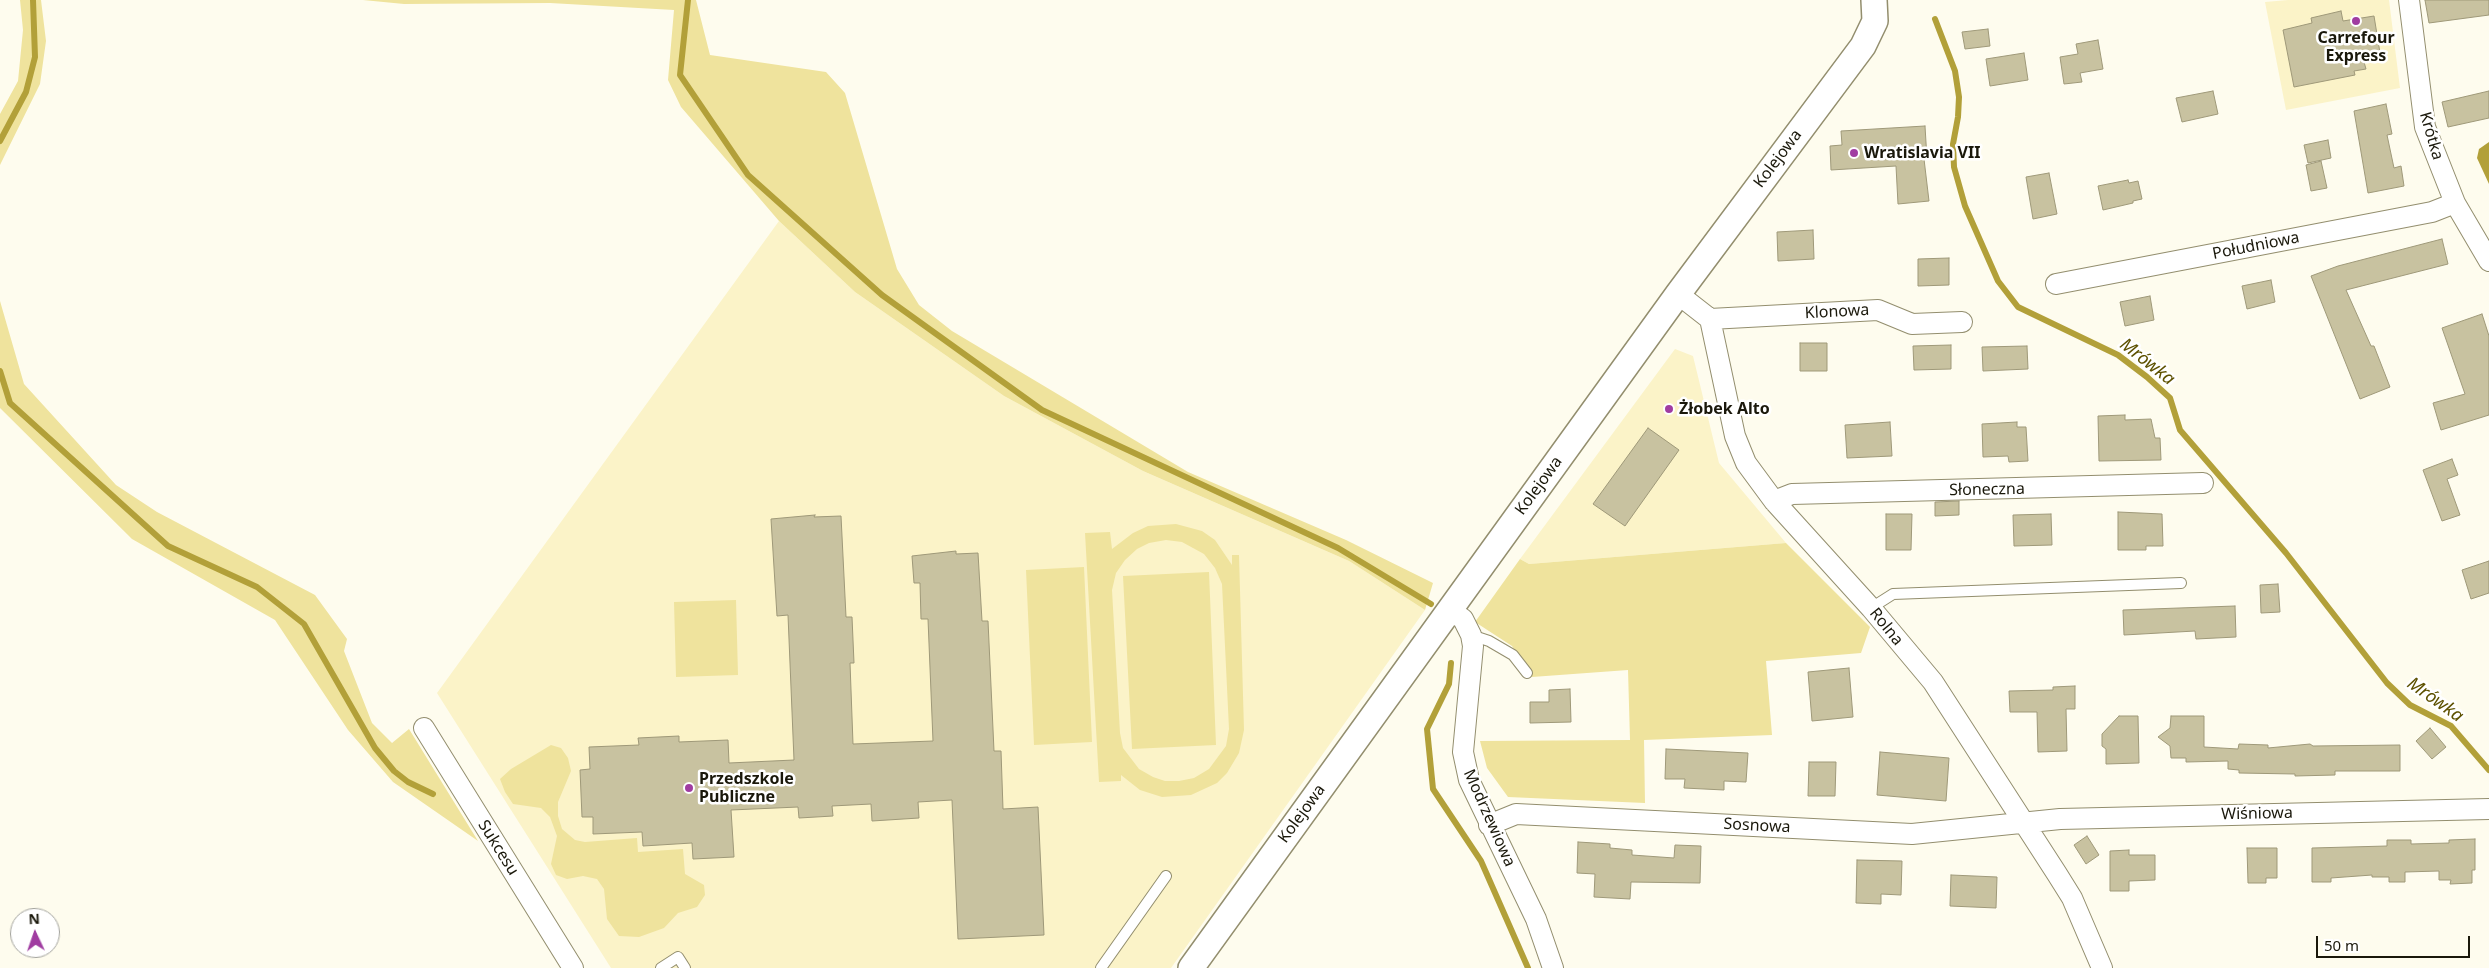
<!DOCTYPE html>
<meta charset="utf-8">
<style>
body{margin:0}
#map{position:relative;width:2489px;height:968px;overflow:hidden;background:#fefcee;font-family:"Noto Sans",sans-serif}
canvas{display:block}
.north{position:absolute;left:10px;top:908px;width:50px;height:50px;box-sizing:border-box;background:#fff;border:1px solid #a3a39d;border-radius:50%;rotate:357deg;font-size:14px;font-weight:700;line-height:20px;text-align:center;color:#1a180b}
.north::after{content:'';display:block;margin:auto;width:18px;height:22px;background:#a03ca1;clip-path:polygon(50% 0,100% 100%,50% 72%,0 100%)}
.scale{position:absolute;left:2316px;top:936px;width:154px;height:22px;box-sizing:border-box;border:2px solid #1a180b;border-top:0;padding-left:6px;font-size:15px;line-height:18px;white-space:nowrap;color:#1a180b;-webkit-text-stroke:4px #fff;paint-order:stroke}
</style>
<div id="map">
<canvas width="2489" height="968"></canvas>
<div class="north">N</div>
<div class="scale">50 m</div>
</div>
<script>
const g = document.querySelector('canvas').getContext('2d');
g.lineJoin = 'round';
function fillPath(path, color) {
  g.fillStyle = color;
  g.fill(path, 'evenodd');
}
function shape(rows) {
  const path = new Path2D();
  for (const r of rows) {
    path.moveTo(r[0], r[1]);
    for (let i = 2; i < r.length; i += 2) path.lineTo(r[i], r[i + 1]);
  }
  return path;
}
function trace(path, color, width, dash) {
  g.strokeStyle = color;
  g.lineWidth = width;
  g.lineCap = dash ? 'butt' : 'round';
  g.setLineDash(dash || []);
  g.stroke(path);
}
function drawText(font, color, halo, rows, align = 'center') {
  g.font = font + ' "Noto Sans",sans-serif';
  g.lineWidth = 5;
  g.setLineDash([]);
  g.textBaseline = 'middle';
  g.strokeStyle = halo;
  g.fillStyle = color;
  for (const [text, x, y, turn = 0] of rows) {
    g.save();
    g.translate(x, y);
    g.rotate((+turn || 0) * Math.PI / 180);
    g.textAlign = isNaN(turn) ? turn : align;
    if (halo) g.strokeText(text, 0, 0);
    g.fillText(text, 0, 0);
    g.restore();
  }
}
const built = shape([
 [2288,0,2389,0,2400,88,2286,110,2265,2],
 [779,221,855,292,1004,396,1143,471,1349,561,1425,610,1171,968,611,968,437,693],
 [1675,349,1693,356,1719,463,1786,543,1529,564,1520,559]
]);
const green = shape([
 [20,0,41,0,46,41,40,84,0,165,0,114,18,81,23,30],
 [363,0,696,0,710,55,826,72,845,93,897,269,919,305,952,331,1188,472,1346,540,1433,583,1425,610,1349,561,1143,471,1004,396,855,292,779,221,681,107,668,80,674,10,550,3,404,4],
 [0,301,24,384,116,485,157,512,315,595,347,639,344,651,372,723,392,743,409,729,478,841,393,782,348,730,275,620,132,539,0,408],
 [1176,524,1202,531,1215,540,1232,565,1232,555,1239,555,1244,730,1239,753,1227,773,1217,783,1191,795,1162,797,1140,790,1121,775,1121,781,1099,782,1085,533,1110,532,1112,549,1133,533,1148,526],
 [1166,540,1182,542,1204,554,1215,568,1222,584,1229,729,1226,746,1209,769,1194,778,1179,781,1165,781,1153,777,1139,769,1123,748,1120,733,1112,590,1116,573,1125,560,1137,549,1149,543],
 [1786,543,1870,627,1861,653,1766,661,1772,735,1644,740,1645,803,1508,797,1487,768,1480,741,1630,740,1628,670,1532,677,1512,646,1475,622,1520,559,1529,564],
 [1084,567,1092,742,1034,745,1026,570],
 [1209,572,1216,745,1132,749,1123,576],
 [736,600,738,675,676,677,674,602],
 [551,745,561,748,568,758,571,771,558,802,558,816,562,829,575,840,585,842,637,838,638,852,683,849,685,874,704,885,705,895,697,907,678,913,664,928,639,937,619,936,607,919,604,889,597,879,583,876,567,879,556,875,551,864,557,836,550,817,541,808,513,804,505,792,500,779,511,769]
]);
const water = shape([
 [2489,142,2489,184,2477,158,2479,149]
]);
const stream = shape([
 [688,0,680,75,748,175,882,295,1042,410,1338,548,1431,604],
 [1935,19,1955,71,1959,97,1958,117,1953,144,1954,167,1965,206,1998,281,2018,307,2118,355,2147,377,2170,398,2180,430,2286,553,2387,683,2410,705,2451,726,2489,770],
 [0,141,26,92,35,57,33,0],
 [0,371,10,403,168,546,257,587,304,624,375,748,394,771,408,782,433,794],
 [1451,663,1449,684,1427,729,1433,789,1481,861,1528,968]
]);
const building = shape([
 [2425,0,2489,0,2489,15,2429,23,2425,0],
 [2341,11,2343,21,2374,16,2381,59,2364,62,2366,69,2354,71,2355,75,2294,87,2283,30,2312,23,2311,18,2341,11],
 [1988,29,1990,46,1965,49,1962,32,1988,29],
 [2098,40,2103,69,2080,73,2082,82,2064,84,2060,57,2078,54,2076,44,2098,40],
 [2024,53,2028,80,1990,86,1986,59,2024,53],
 [2213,91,2218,114,2182,122,2176,98,2213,91],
 [2489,91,2489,118,2448,127,2442,102,2489,91],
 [2386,104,2392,134,2387,135,2394,168,2401,166,2404,186,2368,193,2354,111,2386,104],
 [1925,126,1927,159,1924,159,1929,201,1898,204,1896,166,1831,170,1830,146,1842,145,1841,131,1925,126],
 [2328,140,2331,158,2308,163,2304,145,2328,140],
 [2321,161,2327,188,2311,191,2306,165,2321,161],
 [2049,173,2057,214,2033,219,2026,177,2049,173],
 [2128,180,2129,183,2138,181,2142,199,2133,201,2133,203,2103,210,2098,186,2128,180],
 [1813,230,1814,259,1778,261,1777,232,1813,230],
 [2442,239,2448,264,2346,290,2371,346,2374,346,2390,387,2360,399,2311,276,2338,266,2442,239],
 [1949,258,1949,285,1918,286,1918,259,1949,258],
 [2271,280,2275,302,2247,309,2242,286,2271,280],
 [2150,296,2154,320,2125,326,2120,302,2150,296],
 [2482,314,2489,336,2489,415,2441,430,2433,403,2465,394,2442,328,2482,314],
 [1800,343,1827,343,1827,371,1800,371,1800,343],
 [1951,345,1951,369,1914,370,1913,346,1951,345],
 [2027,346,2028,369,1983,371,1982,347,2027,346],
 [2125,415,2125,420,2151,419,2155,438,2160,438,2161,460,2099,461,2098,416,2125,415],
 [1890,422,1892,456,1847,458,1845,425,1890,422],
 [2017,422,2017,427,2026,427,2028,461,2009,462,2008,456,1983,457,1982,424,2017,422],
 [1648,428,1679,450,1625,526,1593,504,1648,428],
 [2452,459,2458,475,2447,479,2460,515,2442,521,2423,470,2452,459],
 [1959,501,1959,515,1935,516,1935,502,1959,501],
 [2118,512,2162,514,2163,546,2146,546,2146,550,2118,550,2118,512],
 [1886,514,1912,514,1911,550,1886,550,1886,514],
 [2051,514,2052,545,2014,546,2013,515,2051,514],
 [815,515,814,517,841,516,846,617,852,617,854,663,850,663,853,744,933,741,928,619,921,619,920,583,914,583,912,556,956,551,956,554,978,553,982,621,988,621,994,751,1001,751,1003,809,1038,807,1044,935,958,939,952,800,918,802,919,818,872,821,871,804,832,806,833,816,799,818,798,807,731,810,734,857,693,859,692,843,643,846,642,832,593,834,593,817,582,817,580,770,590,769,589,747,639,745,638,738,679,736,679,742,728,740,729,763,794,760,788,615,777,616,771,519,815,515],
 [2489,561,2489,593,2471,599,2462,570,2489,561],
 [2278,584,2280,612,2261,613,2260,585,2278,584],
 [2235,606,2236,637,2196,639,2195,631,2124,635,2123,610,2235,606],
 [1849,668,1853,717,1812,721,1808,672,1849,668],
 [2075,686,2075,709,2066,709,2067,751,2038,752,2037,712,2010,712,2009,691,2053,690,2053,687,2075,686],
 [1570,689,1571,722,1530,723,1530,702,1549,702,1549,690,1570,689],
 [2119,716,2138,716,2139,763,2106,764,2106,749,2102,746,2102,734,2119,716],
 [2171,716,2204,716,2204,747,2238,749,2239,744,2268,745,2268,748,2310,744,2313,746,2400,745,2400,771,2335,771,2335,775,2295,776,2295,774,2239,773,2239,770,2228,769,2228,761,2186,762,2186,758,2171,758,2170,746,2158,737,2170,728,2171,716],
 [2430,728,2446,747,2432,759,2416,741,2430,728],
 [1666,749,1748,753,1746,782,1724,781,1724,790,1684,788,1685,779,1665,779,1666,749],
 [1880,752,1949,758,1946,801,1877,795,1880,752],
 [1809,762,1836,762,1835,796,1808,796,1809,762],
 [2087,836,2099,855,2086,864,2074,845,2087,836],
 [2475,839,2475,870,2472,870,2472,883,2450,884,2451,880,2439,880,2439,871,2405,872,2405,882,2389,882,2389,877,2372,877,2372,875,2331,878,2331,882,2312,882,2312,848,2387,846,2387,840,2411,840,2411,844,2449,843,2449,840,2475,839],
 [1578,842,1610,844,1610,848,1632,850,1632,855,1674,858,1675,845,1701,846,1700,883,1631,882,1630,899,1594,897,1595,874,1577,873,1578,842],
 [2247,848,2277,848,2277,878,2266,878,2266,883,2248,883,2247,848],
 [2129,850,2129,855,2155,855,2155,880,2129,881,2129,891,2110,891,2110,851,2129,850],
 [1857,860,1902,861,1901,895,1881,894,1881,904,1856,903,1857,860],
 [1951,875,1997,877,1996,908,1950,906,1951,875]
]);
const service = shape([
 [1871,608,1893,594,2181,583],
 [1471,635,1489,641,1513,655,1527,673],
 [661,968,678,957,685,968],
 [1101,968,1166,876]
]);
const minor = shape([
 [2409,0,2425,127,2455,203,2489,261],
 [2056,284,2432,212,2455,203],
 [1678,294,1710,319,1735,436,1746,463,1774,501,1871,608,1933,682,2057,874,2072,898,2102,968],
 [1710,319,1878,310,1912,324,1962,322],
 [1774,501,1792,494,2203,483],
 [1450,610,1463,619,1471,635,1473,646,1463,752,1469,780,1536,919,1553,968],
 [424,728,573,968],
 [1489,825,1516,814,1912,834,2060,819,2489,809]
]);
const tertiary = shape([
 [1191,968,1678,294,1863,46,1875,21,1874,0]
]);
const markers = [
 [2356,21,5,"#a03ca1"],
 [1854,153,5,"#a03ca1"],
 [1669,409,5,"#a03ca1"],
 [689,788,5,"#a03ca1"]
];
const poiNames = [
 ["Carrefour",2356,38,"center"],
 ["Express",2356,56,"center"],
 ["Wratislavia VII",1864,153],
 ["Żłobek Alto",1679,409],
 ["Przedszkole",699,779],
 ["Publiczne",699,797]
];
const streetNames = [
 ["Krótka",2431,136,74],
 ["Kolejowa",1778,159,-53],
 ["Południowa",2256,246,-11],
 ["Klonowa",1837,312,-3],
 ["Kolejowa",1539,486,-54],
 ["Słoneczna",1987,490,-1],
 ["Rolna",1886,627,51],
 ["Kolejowa",1302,814,-54],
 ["Wiśniowa",2257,814,-1],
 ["Modrzewiowa",1489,818,66],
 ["Sosnowa",1757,826,3],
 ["Sukcesu",498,848,58]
];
const waterNames = [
 ["Mrówka",2147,362,38],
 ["Mrówka",2435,700,35]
];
fillPath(built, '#fbf3c8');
fillPath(green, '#efe39d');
fillPath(water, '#b2a039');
trace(stream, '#b2a039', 6);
fillPath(building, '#c8c2a0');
trace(building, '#9f9979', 1);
trace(service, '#938e6e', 12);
trace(minor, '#938e6e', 22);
trace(tertiary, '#938e6e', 28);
trace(service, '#fff', 10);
trace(minor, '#fff', 20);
trace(tertiary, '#fff', 25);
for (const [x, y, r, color] of markers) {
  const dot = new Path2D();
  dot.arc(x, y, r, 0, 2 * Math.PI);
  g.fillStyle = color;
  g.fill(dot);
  trace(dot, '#fff', 2);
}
drawText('bold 16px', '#1a180b', '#fff', poiNames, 'left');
drawText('16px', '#1a180b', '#fff', streetNames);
drawText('italic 18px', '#5d5100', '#fff', waterNames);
</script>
